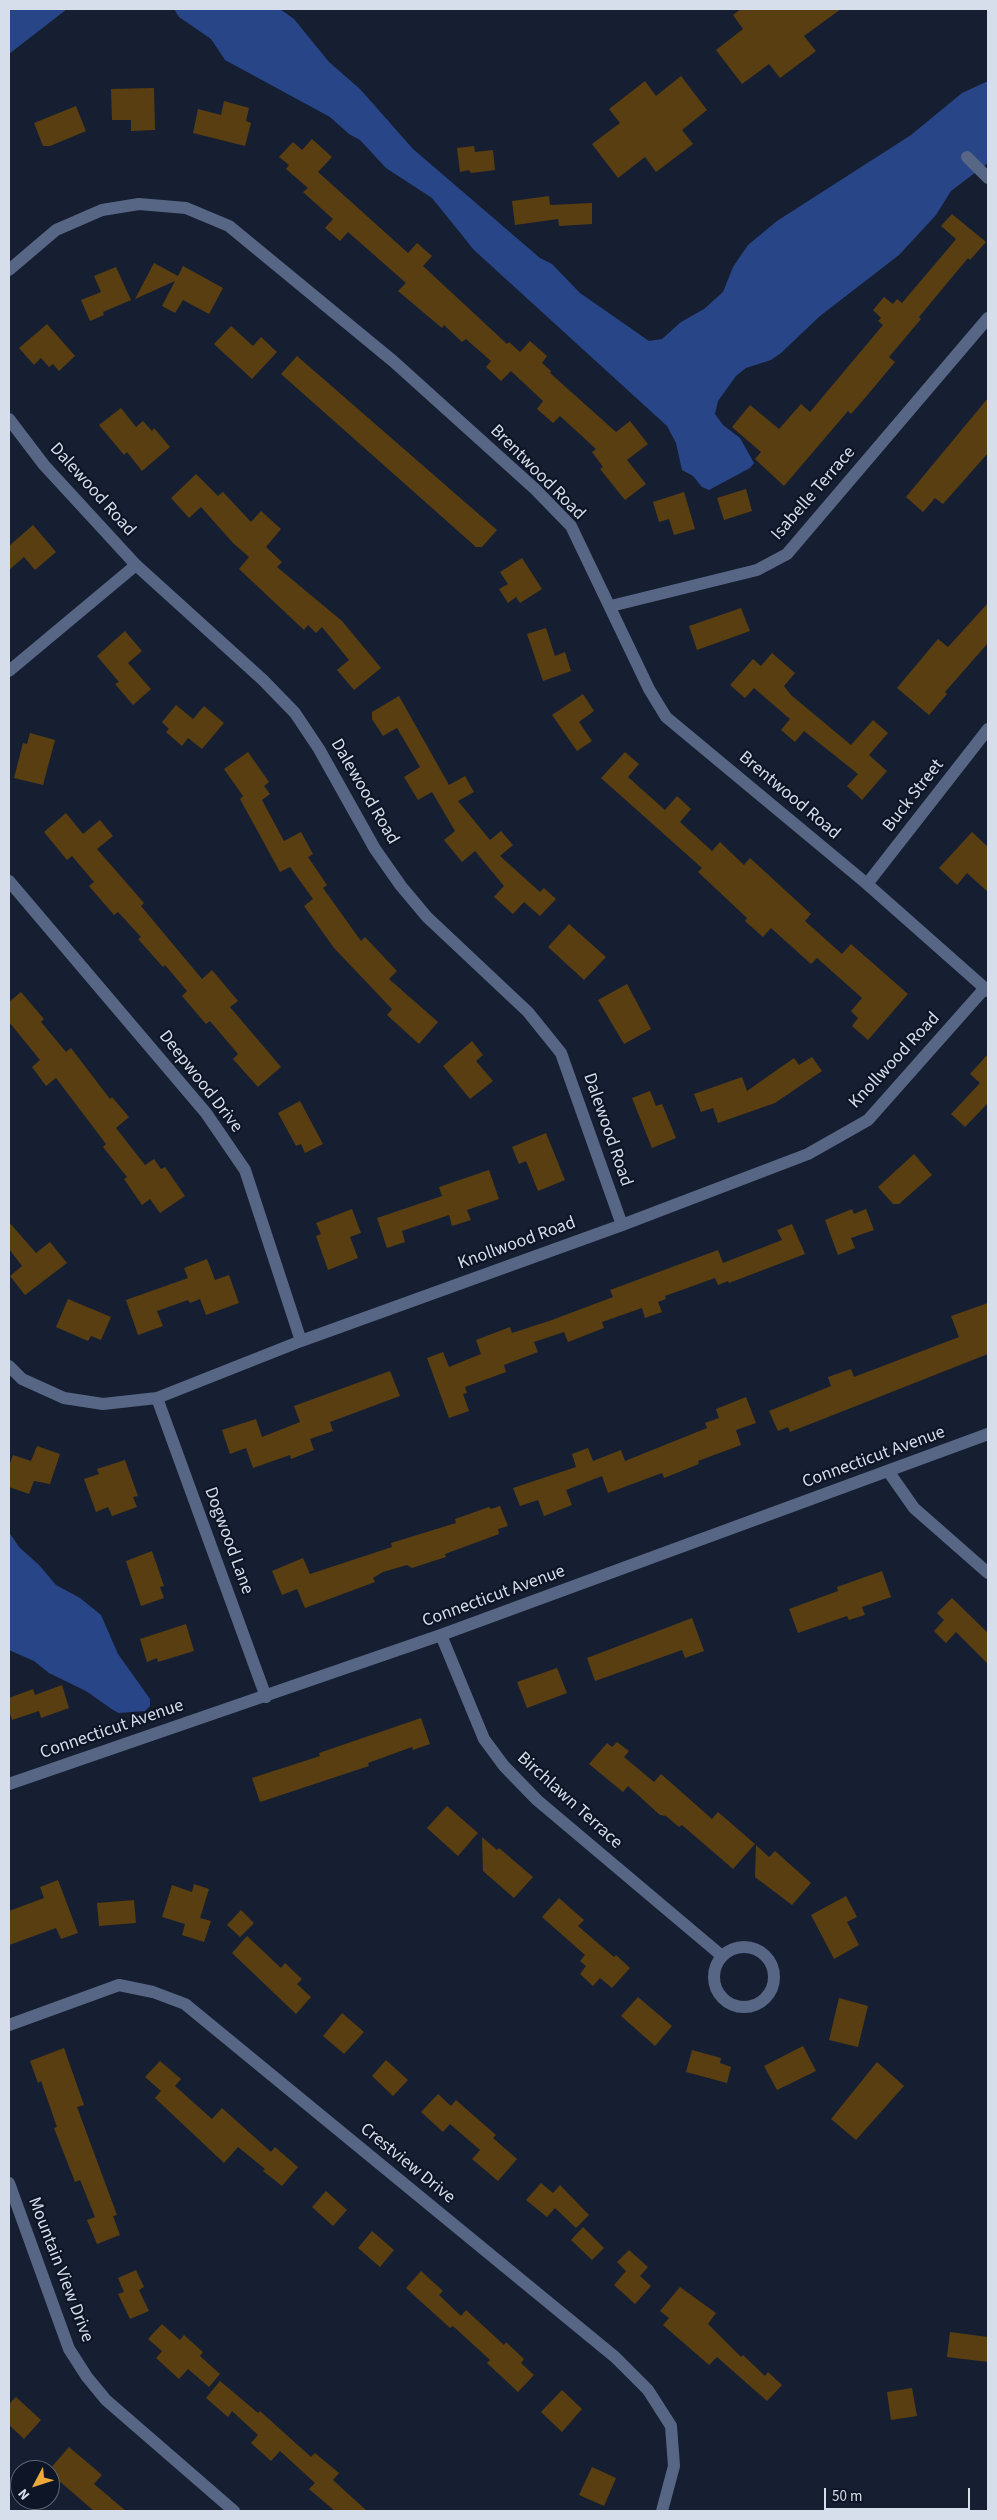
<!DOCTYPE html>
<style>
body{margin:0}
#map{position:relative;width:997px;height:2520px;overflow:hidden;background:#161f31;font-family:"Source Sans 3",sans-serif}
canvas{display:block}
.frame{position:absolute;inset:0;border:10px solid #d7deeb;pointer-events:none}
.north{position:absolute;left:10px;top:2460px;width:50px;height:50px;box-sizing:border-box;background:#0d1527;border:1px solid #5e6575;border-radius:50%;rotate:230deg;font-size:14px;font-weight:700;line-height:20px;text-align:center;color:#d7deeb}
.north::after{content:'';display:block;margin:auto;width:18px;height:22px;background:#eca93a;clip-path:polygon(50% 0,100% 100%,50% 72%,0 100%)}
.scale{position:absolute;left:824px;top:2488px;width:146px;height:22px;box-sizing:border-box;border:2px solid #d7deeb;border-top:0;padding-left:6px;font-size:15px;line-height:18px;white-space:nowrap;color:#d7deeb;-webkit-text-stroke:4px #0d1527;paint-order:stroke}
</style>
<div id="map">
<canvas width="997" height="2520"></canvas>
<div class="frame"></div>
<div class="north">N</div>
<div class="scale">50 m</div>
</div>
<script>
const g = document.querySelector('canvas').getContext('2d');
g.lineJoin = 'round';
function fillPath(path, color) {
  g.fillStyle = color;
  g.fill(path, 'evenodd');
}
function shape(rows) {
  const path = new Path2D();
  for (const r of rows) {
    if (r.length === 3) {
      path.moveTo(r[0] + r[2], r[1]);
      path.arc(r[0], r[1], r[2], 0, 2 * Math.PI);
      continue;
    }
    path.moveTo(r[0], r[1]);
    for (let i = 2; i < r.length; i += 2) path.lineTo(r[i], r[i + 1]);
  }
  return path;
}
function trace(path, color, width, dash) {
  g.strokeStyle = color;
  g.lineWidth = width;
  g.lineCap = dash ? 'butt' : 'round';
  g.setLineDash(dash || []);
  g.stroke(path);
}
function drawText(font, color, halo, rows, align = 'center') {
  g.font = font + ' "Source Sans 3",sans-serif';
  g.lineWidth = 4.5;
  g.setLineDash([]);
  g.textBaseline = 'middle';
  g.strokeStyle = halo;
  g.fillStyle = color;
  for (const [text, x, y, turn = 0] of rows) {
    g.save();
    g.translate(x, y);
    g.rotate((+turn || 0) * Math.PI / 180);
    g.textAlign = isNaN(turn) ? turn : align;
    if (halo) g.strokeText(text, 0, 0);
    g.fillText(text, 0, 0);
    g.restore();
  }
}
const forest = shape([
 [9,9,67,9,9,54],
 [174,9,280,9,294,19,329,62,360,89,413,149,540,258,552,264,580,293,649,341,662,339,681,322,704,309,723,292,733,267,748,245,777,221,911,135,962,93,988,81,988,163,951,191,936,215,899,255,820,316,781,353,771,360,746,368,736,376,718,401,715,414,723,425,740,438,754,463,750,468,709,490,702,487,693,476,682,470,676,443,667,426,474,250,432,198,386,168,360,140,349,134,330,117,225,60,211,39,179,17],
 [9,1532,19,1547,39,1565,56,1585,80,1598,101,1615,118,1654,150,1699,150,1706,145,1711,119,1713,113,1710,86,1691,49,1673,34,1661,9,1650]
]);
const building = shape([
 [741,9,841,9,804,36,816,51,780,78,769,64,742,84,716,50,743,29,733,15],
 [681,76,707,110,682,130,693,144,656,172,645,157,618,178,592,144,620,123,609,109,645,81,656,96],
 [154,88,155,130,131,131,131,120,112,120,111,89],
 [224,101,249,108,246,121,251,123,245,146,193,133,198,109,221,115],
 [76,106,86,131,50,146,43,146,34,123],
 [312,139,332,157,318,172,408,253,417,243,432,256,423,266,507,344,509,342,520,352,530,341,547,356,542,363,551,371,550,373,616,432,630,421,648,444,627,460,646,484,625,500,600,469,603,467,592,452,596,449,560,416,553,423,537,409,543,401,511,371,501,381,486,367,491,361,466,339,462,342,444,325,442,328,398,291,406,283,348,232,340,241,325,228,333,219,303,192,308,188,286,169,289,165,279,157,293,142,302,150],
 [474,146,475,152,493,150,495,170,471,173,469,170,460,172,457,148],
 [549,196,550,205,592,203,592,224,559,226,558,219,515,225,512,201],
 [952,214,986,242,970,260,968,258,919,317,921,319,889,357,895,362,865,398,851,414,848,411,784,486,755,459,761,452,732,427,750,405,779,429,801,404,810,412,883,325,878,321,881,318,873,310,884,297,893,304,897,299,902,303,952,244,956,239,941,226],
 [154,263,178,276,183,266,223,288,209,314,183,300,175,313,162,306,175,281,135,299],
 [116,267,131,300,103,312,104,315,90,321,81,300,101,292,94,276],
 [47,324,75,356,59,371,53,364,49,367,41,358,34,365,19,348],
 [231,326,253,346,261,337,277,352,252,379,214,344],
 [297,356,497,530,482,547,476,547,281,374],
 [988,398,988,453,943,504,935,498,923,512,906,497],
 [121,408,136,427,143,421,152,431,154,428,170,447,142,471,127,452,124,455,99,425],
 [196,474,218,496,223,492,251,522,261,511,281,529,266,547,282,562,277,567,342,621,381,668,354,690,337,670,349,660,322,627,316,633,308,625,304,630,239,569,249,557,233,543,201,507,189,518,171,498],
 [746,489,752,511,724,520,717,498],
 [684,492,695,529,674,535,669,519,659,522,653,502],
 [33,525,56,552,35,570,24,557,9,570,9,546],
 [522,558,542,589,520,603,516,597,508,603,499,589,508,584,500,572],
 [988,603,988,643,945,692,947,694,929,715,897,688,938,639,948,647],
 [741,608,750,631,697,650,689,626],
 [546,628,555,656,565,652,571,671,543,681,527,634],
 [125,631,142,651,128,663,151,689,133,705,115,684,119,682,97,656],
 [772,653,795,673,784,686,791,695,851,745,873,720,888,733,869,755,887,771,862,800,847,786,858,774,804,731,795,742,781,730,790,719,754,688,745,698,730,685,753,659,761,666],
 [583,694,594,711,579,722,592,741,577,751,552,715],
 [399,696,449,785,465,776,474,792,458,801,490,840,501,831,513,845,500,856,540,892,544,888,556,899,540,916,524,902,513,914,494,897,504,886,475,851,462,862,444,840,455,831,432,792,418,800,404,777,420,767,397,728,383,736,372,719,372,712],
 [176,705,193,719,204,706,224,723,202,749,188,738,182,746,166,732,169,729,162,722],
 [30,733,55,740,43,785,14,778,23,743,27,744],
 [248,752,269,782,264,786,270,794,262,800,284,841,301,832,313,854,308,857,327,885,323,888,361,941,365,937,397,971,389,979,438,1022,419,1044,387,1015,392,1009,334,948,304,906,313,899,290,867,280,872,240,799,243,796,224,769],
 [625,752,639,764,628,777,665,810,677,796,691,809,680,822,712,851,720,842,744,865,750,858,811,914,805,921,842,954,851,944,908,994,868,1040,852,1026,858,1018,851,1011,862,998,817,958,811,964,771,928,763,937,745,921,747,918,698,872,702,868,601,778],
 [66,813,83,834,100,820,113,836,97,849,144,903,141,906,202,979,212,970,238,1001,230,1007,281,1067,258,1087,233,1059,238,1054,210,1021,206,1024,182,996,187,991,165,965,163,967,138,939,141,937,118,912,114,915,89,886,94,882,72,856,67,860,44,832],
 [972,832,988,847,988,892,967,873,957,885,939,868],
 [569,924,606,957,584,980,548,947],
 [627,984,651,1029,624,1044,598,1000],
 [21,992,44,1019,41,1022,66,1052,71,1048,110,1099,112,1097,129,1117,116,1128,145,1165,154,1159,161,1169,165,1167,185,1196,160,1213,150,1199,142,1205,124,1179,127,1177,103,1147,106,1144,56,1078,46,1086,32,1067,40,1060,9,1022,9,1002],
 [472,1041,483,1055,476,1061,493,1081,470,1099,443,1066],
 [988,1054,988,1103,965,1127,951,1114,980,1083,970,1074],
 [812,1057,822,1071,775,1103,718,1123,713,1108,701,1112,694,1094,742,1077,747,1091,794,1058,799,1065],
 [650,1091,656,1106,662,1104,676,1138,652,1148,632,1098],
 [300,1101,323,1144,305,1153,301,1144,296,1146,278,1113],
 [546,1133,565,1180,538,1191,526,1161,519,1164,512,1147],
 [914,1154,932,1175,899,1204,893,1204,878,1187],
 [489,1170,499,1199,467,1210,471,1220,452,1226,449,1215,402,1231,405,1242,387,1248,377,1218,442,1196,439,1187],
 [352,1209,361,1233,350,1237,358,1258,328,1270,316,1236,321,1234,316,1223],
 [852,1209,854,1214,866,1209,874,1230,851,1238,855,1248,838,1255,825,1220],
 [9,1222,36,1253,50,1242,67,1263,25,1295,10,1276,22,1266,9,1249],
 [792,1224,805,1254,729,1283,728,1281,718,1285,715,1278,665,1296,666,1299,658,1302,662,1312,645,1318,642,1308,602,1322,604,1328,568,1342,564,1332,534,1342,538,1352,504,1365,506,1372,465,1387,467,1393,463,1394,469,1411,449,1418,427,1358,443,1352,449,1367,481,1354,476,1340,510,1327,512,1333,552,1320,613,1297,610,1290,718,1250,723,1263,782,1240,777,1230],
 [207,1259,215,1280,229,1275,239,1303,206,1315,200,1299,190,1303,188,1300,157,1311,163,1326,138,1335,126,1300,188,1278,184,1268],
 [68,1299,111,1317,101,1340,91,1336,88,1341,56,1327],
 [988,1303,988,1354,790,1432,788,1427,778,1431,769,1411,831,1386,828,1377,851,1369,854,1377,959,1337,951,1316],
 [390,1371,400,1396,330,1422,333,1431,310,1439,314,1450,291,1459,290,1455,253,1468,246,1448,230,1454,222,1430,256,1419,262,1437,300,1422,294,1406],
 [746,1397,756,1423,736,1430,741,1445,698,1461,699,1464,664,1478,662,1473,608,1493,602,1476,566,1490,572,1505,544,1516,538,1500,520,1506,513,1488,576,1467,572,1454,588,1448,593,1461,621,1450,625,1461,707,1428,705,1423,719,1418,716,1409],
 [37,1446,60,1454,50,1484,34,1481,29,1494,9,1487,9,1466,13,1455,31,1461],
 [125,1460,138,1496,133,1497,137,1507,112,1516,108,1507,96,1512,84,1479,99,1474,97,1469],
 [500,1506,508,1526,498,1529,499,1534,445,1554,446,1557,412,1568,407,1565,383,1572,373,1578,375,1582,305,1608,297,1589,282,1595,272,1571,303,1558,310,1574,392,1547,391,1543,456,1523,455,1519,489,1507,491,1509],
 [152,1551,164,1586,160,1587,164,1598,141,1606,126,1561],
 [882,1571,891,1597,862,1607,865,1615,849,1620,847,1616,798,1633,789,1609,838,1591,837,1587],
 [952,1598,988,1633,988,1664,956,1632,946,1643,934,1631,944,1620,937,1613],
 [692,1618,704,1651,685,1658,682,1650,595,1681,587,1658],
 [186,1624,194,1651,158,1662,157,1658,147,1662,140,1639],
 [557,1668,567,1693,527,1708,517,1682],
 [62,1685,69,1708,41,1718,39,1711,12,1720,9,1711,9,1698,33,1689,35,1695],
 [421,1718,430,1744,413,1750,412,1747,368,1763,369,1766,260,1802,252,1778,320,1756,319,1753],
 [617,1742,629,1751,624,1757,654,1782,661,1774,712,1819,718,1812,755,1844,733,1869,682,1825,679,1827,666,1816,660,1815,628,1786,623,1792,589,1764,607,1743,612,1747],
 [447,1806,478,1833,458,1856,427,1828],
 [482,1837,497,1850,499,1848,533,1877,514,1898,483,1871],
 [756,1845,769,1857,775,1851,811,1883,792,1905,755,1877],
 [58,1880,78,1933,61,1939,56,1928,9,1945,9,1911,44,1898,40,1887],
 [194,1884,209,1889,200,1918,211,1921,204,1942,182,1935,185,1924,162,1917,172,1885,192,1892],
 [846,1896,857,1917,847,1922,859,1945,834,1959,811,1915],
 [559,1898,584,1920,578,1926,614,1957,616,1955,630,1968,612,1988,600,1978,593,1986,580,1974,586,1966,580,1961,585,1955,542,1917],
 [134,1900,136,1923,99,1926,97,1903],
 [241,1910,254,1923,240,1937,227,1925],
 [247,1936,281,1968,285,1963,302,1979,297,1984,311,1997,296,2014,232,1953],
 [638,1997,672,2026,655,2046,621,2016],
 [839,1998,868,2006,858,2047,829,2040],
 [342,2013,364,2032,344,2054,323,2036],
 [803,2046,816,2071,777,2090,764,2066],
 [64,2048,84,2105,77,2107,117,2215,113,2216,120,2235,97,2244,87,2220,95,2217,80,2180,75,2182,54,2128,57,2127,41,2081,38,2083,30,2061],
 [692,2050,721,2058,720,2063,731,2067,727,2083,686,2072],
 [386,2060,408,2080,393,2096,372,2076],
 [160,2061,181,2079,175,2086,212,2119,222,2108,271,2152,275,2147,298,2167,282,2186,263,2171,265,2169,238,2147,224,2163,155,2098,161,2091,145,2077],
 [877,2062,904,2086,856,2140,831,2119],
 [438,2094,451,2106,456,2100,496,2135,493,2138,517,2159,498,2181,472,2159,480,2150,450,2124,443,2132,421,2112],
 [541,2183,553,2193,560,2185,589,2215,576,2228,555,2208,547,2217,526,2200],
 [326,2191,347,2210,333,2226,312,2207],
 [583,2227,604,2248,592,2260,571,2240],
 [372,2231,394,2250,380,2267,358,2248],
 [629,2250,648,2267,640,2276,651,2286,635,2304,614,2285,626,2271,617,2262],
 [136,2270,144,2287,139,2290,149,2311,130,2319,118,2294,124,2292,118,2278],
 [421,2271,443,2291,439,2295,461,2316,466,2310,504,2345,506,2342,524,2359,521,2363,534,2375,518,2392,487,2363,490,2360,453,2326,450,2328,406,2288],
 [680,2287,716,2313,708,2324,741,2357,743,2355,765,2376,768,2372,782,2385,767,2401,717,2357,709,2365,663,2325,669,2318,660,2311],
 [162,2324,180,2340,184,2335,203,2352,200,2356,220,2374,209,2387,188,2369,179,2379,156,2358,162,2351,148,2339],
 [950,2332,988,2337,988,2362,947,2357],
 [220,2381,258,2413,260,2411,311,2457,315,2453,339,2473,333,2480,367,2511,335,2511,309,2489,315,2483,280,2451,271,2461,251,2443,258,2435,232,2411,228,2417,206,2398],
 [912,2388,917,2416,891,2420,887,2392],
 [562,2390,582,2409,562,2432,541,2412],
 [16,2397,41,2420,24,2439,9,2425,9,2404],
 [69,2447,102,2475,94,2484,126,2511,94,2511,50,2473,49,2470],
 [592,2467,616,2478,604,2506,579,2495]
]);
const minor = shape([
 [967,157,988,178],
 [9,270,56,230,102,210,139,204,186,208,229,226,393,361,535,489,571,526,649,689,666,717,867,884,988,991],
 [9,419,44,465,136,565,263,680,295,713,319,749,375,849,401,886,427,917,528,1012,561,1053,622,1225],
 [611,606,757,570,787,554,988,318],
 [9,671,136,565],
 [9,881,206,1113,245,1170,301,1341],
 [867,884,988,729],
 [9,1366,22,1379,64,1398,103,1404,157,1398,301,1341,622,1225,808,1154,868,1120,985,988],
 [157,1398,266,1697],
 [888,1471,914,1508,988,1573],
 [441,1635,484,1739,504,1766,537,1800,722,1956],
 [9,1784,441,1635,988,1434],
 [744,1977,30],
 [9,2025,119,1985,153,1992,185,2004,615,2357,648,2390,671,2426,674,2466,662,2511],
 [9,2183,69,2349,87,2377,106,2400,234,2511]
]);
const streetNames = [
 ["Brentwood Road",537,473,45],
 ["Dalewood Road",92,490,48],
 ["Isabelle Terrace",814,494,-49],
 ["Dalewood Road",364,792,60],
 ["Brentwood Road",789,796,40],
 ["Buck Street",914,796,-52],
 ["Knollwood Road",895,1061,-47],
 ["Deepwood Drive",200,1082,52],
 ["Dalewood Road",607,1130,71],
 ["Knollwood Road",517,1244,-20],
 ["Connecticut Avenue",874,1458,-20],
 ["Dogwood Lane",228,1541,70],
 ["Connecticut Avenue",494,1597,-20],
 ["Connecticut Avenue",112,1730,-19],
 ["Birchlawn Terrace",569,1801,42],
 ["Crestview Drive",407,2164,39],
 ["Mountain View Drive",60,2270,69]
];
fillPath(forest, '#284588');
fillPath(building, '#593e11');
trace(minor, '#576685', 12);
drawText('18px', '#d7deeb', '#0d1527', streetNames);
</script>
